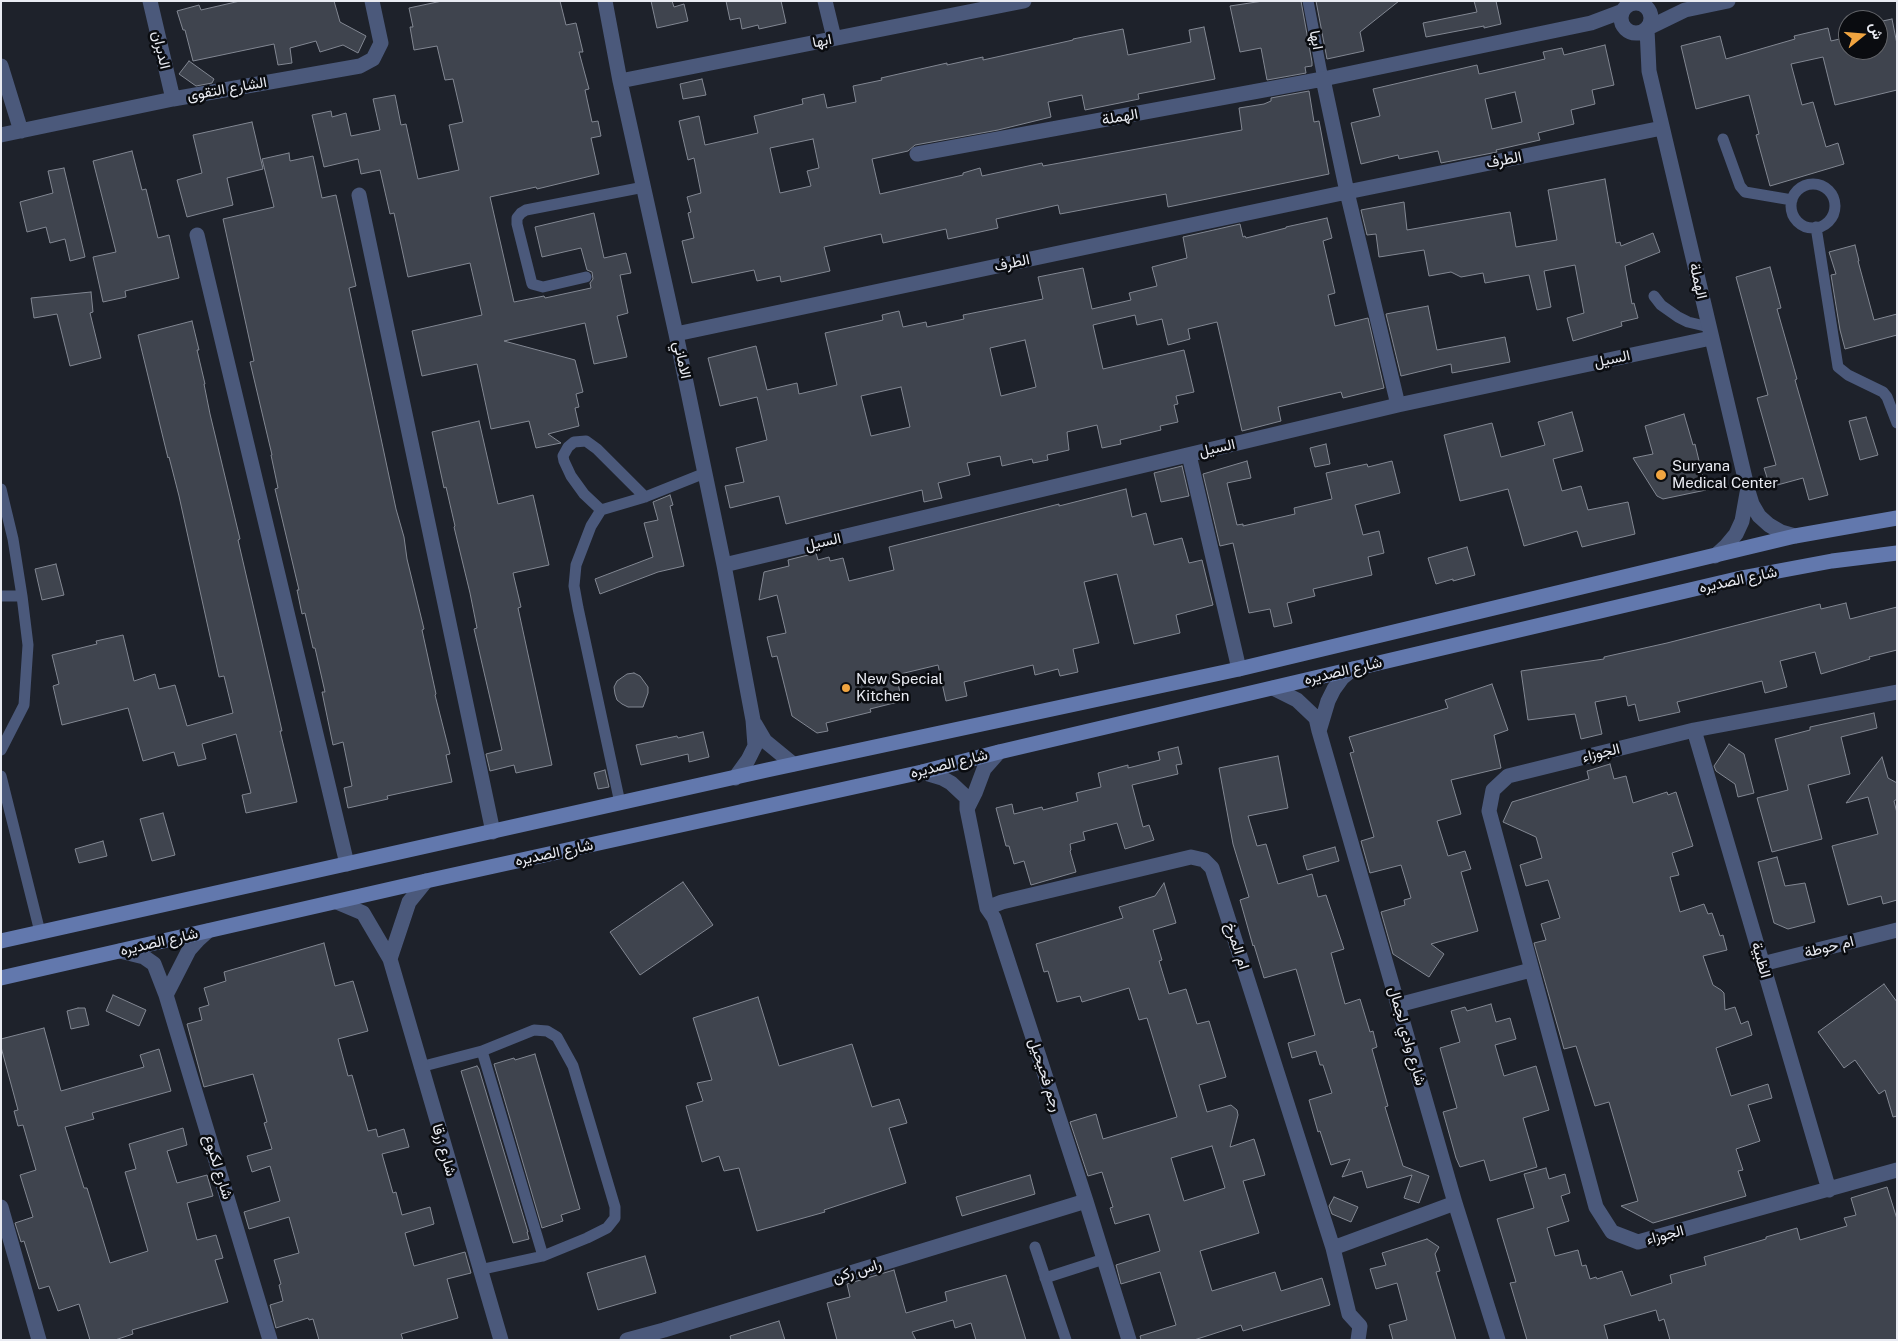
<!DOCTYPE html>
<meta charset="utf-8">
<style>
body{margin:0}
#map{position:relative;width:1898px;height:1341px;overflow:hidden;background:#1e222b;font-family:"Public Sans",Vazirmatn,sans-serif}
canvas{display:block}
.frame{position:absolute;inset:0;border:2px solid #e9ebf2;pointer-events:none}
.north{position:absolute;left:1838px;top:10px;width:50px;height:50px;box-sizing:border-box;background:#0a0c10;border:1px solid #63656a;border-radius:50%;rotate:73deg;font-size:14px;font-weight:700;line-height:20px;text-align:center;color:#e9ebf2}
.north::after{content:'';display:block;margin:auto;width:18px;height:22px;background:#f1a540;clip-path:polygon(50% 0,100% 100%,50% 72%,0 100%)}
</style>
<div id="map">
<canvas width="1898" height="1341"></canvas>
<div class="frame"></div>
<div class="north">ش</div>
</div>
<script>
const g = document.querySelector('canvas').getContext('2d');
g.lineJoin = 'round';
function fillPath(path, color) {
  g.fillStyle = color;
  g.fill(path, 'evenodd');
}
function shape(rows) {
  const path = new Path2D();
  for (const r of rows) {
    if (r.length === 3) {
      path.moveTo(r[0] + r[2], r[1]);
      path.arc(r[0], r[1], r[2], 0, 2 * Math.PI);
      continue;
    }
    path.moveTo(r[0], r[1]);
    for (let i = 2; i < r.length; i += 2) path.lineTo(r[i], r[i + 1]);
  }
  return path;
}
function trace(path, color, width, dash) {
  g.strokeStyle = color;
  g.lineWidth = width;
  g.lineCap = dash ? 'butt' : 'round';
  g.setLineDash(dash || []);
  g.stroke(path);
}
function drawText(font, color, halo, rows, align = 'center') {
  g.font = font + ' "Public Sans",Vazirmatn,sans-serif';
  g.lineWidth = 5;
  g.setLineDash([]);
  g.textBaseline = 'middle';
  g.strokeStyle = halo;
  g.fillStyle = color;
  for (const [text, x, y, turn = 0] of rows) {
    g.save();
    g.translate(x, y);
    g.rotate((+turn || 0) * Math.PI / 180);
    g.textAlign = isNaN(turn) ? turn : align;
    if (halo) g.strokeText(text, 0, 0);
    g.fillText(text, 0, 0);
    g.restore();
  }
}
const building = shape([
 [240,1,334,1,340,22,366,36,358,53,343,45,320,52,316,41,290,48,292,63,278,65,274,44,193,61,185,30,183,30,177,11,199,5,201,10,240,1],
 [442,1,560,1,566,25,576,23,583,52,579,52,589,89,585,90,592,122,598,121,601,136,591,138,599,174,537,189,536,187,490,197,514,302,544,296,545,298,591,288,590,283,593,279,592,272,587,270,581,248,542,257,535,227,594,213,604,258,626,253,631,273,620,275,628,313,617,316,627,357,594,364,585,323,504,341,575,360,583,392,576,394,579,407,575,408,579,426,548,434,561,443,536,448,529,421,491,429,477,364,422,376,412,331,482,315,470,263,408,277,394,213,390,214,380,170,361,174,358,159,324,167,312,115,331,111,332,117,346,113,351,136,380,130,373,99,395,95,401,125,406,124,418,179,459,170,449,125,463,122,453,79,445,80,437,46,414,50,410,27,413,27,409,8,442,1],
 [651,1,672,1,674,7,684,4,688,21,657,28,651,1],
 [726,1,781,1,786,23,759,29,758,25,742,29,740,18,730,20,726,1],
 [1263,1,1301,1,1312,62,1312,66,1305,67,1306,73,1267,80,1261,48,1240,52,1230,6,1263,1],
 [1316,1,1399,1,1360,32,1364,51,1327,59,1316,1],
 [1474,1,1496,1,1501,24,1484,28,1484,26,1426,37,1423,23,1477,12,1474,1],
 [1892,19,1897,44,1897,90,1835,105,1823,57,1791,64,1802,105,1813,102,1826,147,1838,143,1844,164,1770,186,1756,135,1759,134,1749,95,1696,109,1681,46,1720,36,1726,59,1795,39,1794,36,1828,28,1831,41,1848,37,1848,50,1878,50,1878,22,1892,19],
 [1204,27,1215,79,1138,94,1139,99,1085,110,1082,95,1048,102,1051,117,998,130,915,145,908,151,872,159,880,194,963,175,963,173,980,168,982,176,1042,163,1043,166,1242,130,1239,108,1264,104,1271,101,1271,98,1309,91,1314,122,1319,121,1329,174,1168,207,1166,194,1060,214,1058,205,996,219,998,228,948,239,946,229,883,243,881,234,824,247,830,271,781,282,780,276,757,281,754,270,692,283,682,241,694,238,688,213,691,212,687,197,701,193,694,158,688,160,679,121,699,116,705,145,758,133,754,116,803,104,802,99,824,94,827,108,856,102,853,86,882,80,881,78,947,63,947,65,983,57,983,60,1073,40,1073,39,1123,29,1128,55,1191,42,1189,30,1204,27],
 [813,139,819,168,807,171,811,186,780,193,770,148,813,139],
 [1605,45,1614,85,1592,90,1595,104,1571,110,1574,124,1538,133,1540,140,1496,150,1497,152,1441,163,1438,151,1399,159,1398,155,1361,164,1351,123,1380,116,1373,89,1477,65,1479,74,1545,59,1543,52,1562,48,1564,55,1605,45],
 [1515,92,1522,122,1492,129,1485,99,1515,92],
 [189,61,214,79,212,83,196,86,179,74,189,61],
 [702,79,706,95,683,99,680,84,702,79],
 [252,122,263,169,227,178,233,205,187,217,177,180,202,173,193,135,252,122],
 [132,151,142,190,146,189,158,238,169,235,179,278,125,291,126,297,103,302,93,257,116,252,93,161,132,151],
 [289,153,290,161,313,156,322,198,336,195,356,286,349,288,396,509,404,537,407,559,424,629,422,630,436,694,435,695,450,754,446,755,452,782,387,796,388,799,348,808,344,788,352,786,343,742,333,745,322,692,325,692,315,648,313,648,305,613,302,614,297,590,299,590,275,489,278,488,271,455,272,455,250,362,254,361,223,219,274,207,262,159,289,153],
 [64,168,85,257,70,261,65,239,50,243,46,227,27,232,20,202,53,193,48,171,64,168],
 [1605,179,1616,243,1620,242,1621,246,1653,233,1660,252,1625,266,1632,304,1634,303,1638,318,1621,322,1622,326,1573,341,1567,318,1584,313,1575,265,1544,271,1551,307,1537,310,1529,275,1485,283,1483,273,1461,277,1451,272,1429,276,1424,250,1379,257,1376,234,1367,235,1361,210,1404,202,1407,230,1510,212,1516,247,1557,240,1548,190,1605,179],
 [1327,218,1332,238,1323,241,1335,293,1328,295,1335,326,1368,318,1384,388,1343,398,1341,392,1278,407,1281,421,1242,431,1217,322,1188,329,1190,339,1168,345,1162,319,1137,325,1135,315,1093,325,1103,369,1184,350,1194,392,1176,396,1178,404,1174,405,1178,422,1160,426,1161,430,1120,440,1121,444,1102,448,1097,425,1067,432,1069,450,1047,455,1048,460,1033,463,1032,459,1002,466,1000,456,967,463,970,475,938,483,942,498,924,502,922,490,786,524,779,496,730,508,725,486,744,482,736,448,767,440,757,397,720,406,708,358,756,346,767,390,797,383,799,394,837,385,825,333,883,320,882,315,899,311,903,327,926,322,927,327,964,319,963,315,1043,299,1038,277,1083,268,1092,309,1131,300,1129,293,1157,286,1152,267,1187,258,1183,237,1240,224,1243,237,1245,236,1246,238,1286,228,1286,227,1327,218],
 [1025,340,1036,387,1001,396,990,348,1025,340],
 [901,387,910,427,871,436,861,396,901,387],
 [1855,245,1859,261,1858,261,1874,320,1897,314,1897,335,1845,349,1840,330,1831,275,1836,274,1829,252,1855,245],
 [1770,267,1781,308,1777,309,1797,379,1795,380,1828,495,1809,500,1803,478,1770,487,1764,468,1776,465,1757,398,1768,395,1736,277,1770,267],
 [91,292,93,312,90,313,101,358,70,366,57,314,34,318,31,298,91,292],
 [1428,306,1437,350,1505,337,1510,362,1452,373,1451,364,1401,376,1386,314,1428,306],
 [192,321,199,350,197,350,205,384,204,384,210,414,240,539,238,540,275,700,282,731,280,731,297,802,246,813,242,795,251,793,236,734,202,744,206,759,178,766,174,752,143,761,128,708,62,725,53,686,59,684,52,655,97,644,96,641,123,635,134,681,155,674,159,689,175,685,187,726,233,713,224,676,219,677,179,496,169,457,168,458,138,335,192,321],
 [1572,412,1583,451,1553,459,1562,491,1581,486,1588,510,1628,502,1635,534,1582,547,1577,531,1524,546,1508,489,1460,501,1444,435,1492,423,1501,457,1545,445,1538,422,1572,412],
 [1684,414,1693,445,1695,444,1706,490,1663,499,1657,496,1633,458,1653,454,1645,426,1684,414],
 [1866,417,1878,455,1860,460,1849,421,1866,417],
 [479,421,498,504,533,495,549,565,513,573,521,607,518,608,552,765,516,773,514,765,490,771,486,754,502,750,474,629,477,628,470,593,454,527,455,526,446,487,444,488,432,432,479,421],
 [1326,444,1330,464,1315,467,1310,448,1326,444],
 [1247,461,1251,478,1227,483,1237,525,1243,524,1243,526,1295,514,1294,508,1332,499,1326,473,1367,464,1368,467,1392,461,1400,493,1355,505,1363,535,1379,531,1384,553,1368,557,1372,575,1313,589,1315,596,1287,603,1292,623,1274,627,1270,609,1249,613,1233,543,1220,546,1203,474,1247,461],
 [1182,466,1189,496,1161,502,1154,473,1182,466],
 [1126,489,1132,517,1146,513,1154,545,1182,538,1189,563,1202,560,1213,605,1176,615,1180,633,1134,644,1117,574,1084,582,1099,643,1073,649,1078,672,1060,676,1058,669,1035,675,1033,665,964,682,967,696,946,701,938,665,896,675,902,701,870,709,871,712,826,723,828,731,817,733,792,716,777,656,772,657,767,637,786,633,777,595,759,600,764,572,789,566,788,560,816,553,818,560,829,557,830,561,843,558,849,581,853,580,894,570,889,547,1059,504,1059,506,1126,489],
 [670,495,673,505,670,506,684,566,658,572,600,594,595,579,653,557,644,523,658,520,653,502,670,495],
 [1467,547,1475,575,1453,581,1453,579,1436,584,1428,558,1467,547],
 [56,564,64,595,42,600,35,569,56,564],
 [1846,603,1850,619,1897,607,1897,650,1869,657,1870,659,1821,674,1815,652,1780,661,1787,687,1765,693,1762,681,1677,702,1680,712,1639,721,1635,704,1628,706,1626,696,1595,702,1602,734,1581,739,1575,714,1528,720,1521,671,1604,659,1604,657,1667,643,1820,604,1821,609,1846,603],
 [634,673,640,676,648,687,648,693,643,707,628,707,622,704,617,700,615,694,614,687,617,681,627,674,634,673],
 [1492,684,1508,730,1494,735,1501,768,1451,780,1461,814,1437,821,1448,856,1465,851,1471,869,1461,872,1478,931,1431,944,1444,954,1429,977,1393,954,1381,912,1405,905,1404,900,1411,898,1401,865,1370,873,1361,841,1374,837,1350,753,1354,752,1349,737,1448,708,1445,700,1492,684],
 [1874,713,1877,728,1841,737,1850,774,1808,785,1822,839,1772,852,1757,798,1788,790,1775,739,1810,730,1810,727,1874,713],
 [703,732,709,757,689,762,688,754,641,765,636,745,677,736,678,738,703,732],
 [1729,744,1744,754,1754,793,1738,797,1735,784,1716,771,1714,766,1729,744],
 [1178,747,1182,764,1176,765,1178,774,1132,785,1143,827,1149,825,1154,840,1125,849,1117,823,1083,832,1085,840,1070,844,1071,850,1070,851,1076,872,1031,885,1024,861,1014,864,1009,846,1006,846,996,808,1012,804,1014,814,1042,807,1043,810,1078,801,1076,793,1101,787,1098,773,1128,765,1128,768,1160,760,1158,752,1178,747],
 [1278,756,1288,808,1248,816,1257,846,1266,844,1278,884,1312,874,1318,897,1326,895,1344,949,1331,953,1345,1004,1360,999,1370,1032,1373,1031,1377,1047,1372,1049,1388,1106,1385,1107,1403,1166,1429,1176,1419,1203,1404,1198,1412,1175,1367,1188,1362,1171,1342,1177,1350,1159,1331,1165,1320,1131,1318,1132,1309,1100,1332,1093,1323,1065,1320,1065,1316,1051,1292,1058,1288,1043,1315,1035,1296,969,1264,978,1254,945,1253,946,1240,900,1249,897,1233,844,1219,768,1278,756],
 [1882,757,1888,778,1897,783,1897,799,1894,801,1897,813,1897,900,1883,904,1881,896,1848,905,1832,846,1878,834,1868,797,1846,803,1882,757],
 [1610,764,1614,779,1626,776,1633,803,1667,792,1668,795,1676,792,1693,846,1672,853,1679,875,1670,877,1680,912,1704,904,1708,914,1712,913,1720,936,1723,935,1727,950,1703,956,1713,985,1721,990,1724,993,1725,1010,1735,1007,1741,1024,1748,1021,1752,1035,1716,1048,1731,1096,1768,1084,1772,1098,1748,1105,1760,1141,1736,1149,1743,1170,1738,1171,1746,1196,1653,1223,1621,1206,1638,1201,1609,1102,1595,1106,1576,1046,1564,1049,1534,943,1546,940,1541,924,1560,918,1548,880,1526,886,1520,865,1542,858,1536,837,1503,822,1512,802,1589,779,1587,771,1610,764],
 [605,770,609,787,598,789,594,773,605,770],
 [163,813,175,855,152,861,140,819,163,813],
 [103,841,107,856,79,863,75,849,103,841],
 [1335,847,1339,861,1307,870,1303,856,1335,847],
 [1777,857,1785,886,1805,883,1815,922,1788,929,1774,923,1758,862,1777,857],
 [683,882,713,925,640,975,610,932,683,882],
 [1164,883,1176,923,1153,930,1162,960,1159,961,1169,994,1186,989,1197,1024,1209,1021,1226,1077,1199,1085,1207,1112,1231,1105,1237,1110,1238,1115,1230,1147,1254,1139,1265,1175,1243,1181,1259,1233,1200,1251,1212,1291,1275,1272,1281,1291,1322,1278,1330,1305,1243,1331,1241,1325,1194,1340,1141,1340,1140,1336,1176,1325,1160,1272,1121,1284,1116,1265,1160,1251,1149,1214,1115,1224,1110,1208,1113,1207,1102,1172,1088,1176,1070,1122,1096,1114,1103,1139,1177,1117,1147,1018,1139,1020,1129,988,1082,1002,1080,996,1057,1002,1048,971,1044,972,1036,944,1123,918,1119,907,1155,896,1164,883],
 [1212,1146,1225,1188,1184,1201,1171,1158,1212,1146],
 [324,943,335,986,353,981,368,1031,338,1039,348,1076,352,1075,368,1131,376,1129,378,1137,404,1129,409,1147,382,1154,393,1193,396,1192,402,1215,430,1207,434,1224,405,1233,414,1266,465,1252,471,1273,447,1279,458,1318,401,1334,403,1340,319,1340,313,1319,309,1320,308,1318,276,1328,270,1305,283,1301,279,1285,281,1284,274,1260,299,1253,289,1217,249,1229,244,1212,280,1201,270,1166,252,1172,247,1156,272,1149,264,1123,267,1122,253,1074,204,1087,187,1024,202,1020,199,1008,209,1005,204,988,226,981,224,972,324,943],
 [1884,984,1897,1002,1897,1116,1893,1117,1885,1090,1879,1094,1855,1060,1844,1068,1818,1032,1884,984],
 [113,995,146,1010,139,1026,106,1011,113,995],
 [758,997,779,1066,852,1044,872,1107,899,1099,907,1123,889,1128,906,1183,824,1210,825,1212,757,1231,739,1168,724,1171,719,1156,702,1162,686,1106,703,1101,697,1083,712,1080,693,1018,758,997],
 [1491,1004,1496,1022,1510,1018,1516,1039,1495,1045,1504,1076,1536,1066,1549,1110,1523,1118,1537,1167,1490,1181,1484,1160,1460,1167,1456,1158,1443,1112,1457,1108,1440,1048,1460,1042,1451,1011,1465,1007,1467,1011,1491,1004],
 [78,1008,85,1008,89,1025,71,1029,67,1011,78,1008],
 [44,1028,61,1091,144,1067,140,1055,159,1049,171,1091,92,1113,94,1119,65,1127,84,1188,87,1188,110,1263,148,1251,125,1172,136,1169,129,1144,183,1128,187,1145,167,1151,177,1183,207,1175,213,1196,187,1203,197,1240,216,1235,223,1258,215,1260,228,1302,132,1330,133,1334,115,1340,90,1340,79,1304,58,1311,49,1286,39,1289,24,1241,21,1242,15,1223,33,1217,20,1175,36,1170,23,1125,18,1126,14,1111,18,1110,1,1047,1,1039,44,1028],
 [535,1054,580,1209,561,1215,563,1221,542,1228,494,1064,514,1058,515,1060,535,1054],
 [477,1066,479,1069,528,1232,527,1232,529,1239,513,1243,461,1071,477,1066],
 [1546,1168,1549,1179,1565,1174,1570,1193,1561,1196,1569,1221,1547,1228,1555,1256,1578,1250,1582,1266,1586,1265,1590,1279,1596,1277,1597,1279,1622,1271,1631,1296,1672,1283,1670,1275,1706,1265,1704,1257,1766,1239,1766,1237,1797,1228,1800,1240,1847,1226,1844,1218,1856,1215,1851,1198,1887,1187,1897,1219,1897,1340,1670,1340,1664,1319,1659,1321,1656,1310,1604,1325,1608,1340,1527,1340,1510,1283,1516,1282,1497,1219,1534,1208,1524,1174,1546,1168],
 [1030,1175,1035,1194,962,1216,956,1197,1030,1175],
 [1334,1197,1358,1207,1351,1222,1332,1214,1329,1206,1334,1197],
 [1427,1239,1439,1247,1435,1254,1440,1271,1436,1272,1456,1340,1393,1340,1389,1325,1407,1320,1397,1283,1376,1289,1370,1269,1386,1265,1382,1253,1427,1239],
 [645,1256,656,1293,598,1310,587,1273,645,1256],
 [894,1270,906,1313,947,1301,945,1292,1006,1275,1026,1340,976,1340,971,1323,955,1328,953,1320,912,1332,916,1340,837,1340,827,1303,850,1297,847,1284,894,1270],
 [779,1321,785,1340,731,1340,730,1336,779,1321]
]);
const lane = shape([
 [1308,1,1323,79],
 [1723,139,1740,186,1745,192,1792,200],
 [1813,206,22],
 [1816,227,1838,367,1848,375,1883,392,1887,397,1897,423],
 [586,277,543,287,532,284,517,224,517,218,521,213,526,210,644,187],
 [1654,296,1661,305,1678,317,1688,322,1709,327],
 [1,489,13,539,22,596,28,645,24,705,1,750],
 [601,510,584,494,571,476,564,461,563,456,568,447,574,442,586,441,597,449,645,497],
 [1,596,22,596],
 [1,776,40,932],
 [620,803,578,608,574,586,576,565,591,526,601,510,645,497,705,473],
 [482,1051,543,1256],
 [420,1067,482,1051,534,1030,547,1031,557,1037,573,1066,615,1207,615,1218,607,1228,587,1238,543,1256,479,1270],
 [1035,1247,1066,1340],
 [1045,1278,1104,1259]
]);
const street = shape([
 [150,1,173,99],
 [605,1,620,81,676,334,724,565,753,720,755,746,748,760,735,778],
 [825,1,834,38],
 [1636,18,15],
 [1648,28,1685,10,1728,1],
 [1647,29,1649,71,1748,491,1752,504,1759,516,1769,525,1781,532,1795,536],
 [1,66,21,131],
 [1323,79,1347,192,1398,405],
 [620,81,1024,1],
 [1,135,173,99,360,66,373,59,381,43,372,1],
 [917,154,1323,79,1591,23,1623,11],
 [359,195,493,832],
 [197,235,347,864],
 [676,334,1347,192,1662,128],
 [1189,455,1239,669],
 [1715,556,1726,546,1736,534,1742,521,1747,493],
 [724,565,1398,405,1711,338],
 [1273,688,1297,700,1316,718,1319,731,1455,1203,1498,1340],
 [1897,692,1694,730,1508,776,1493,790,1489,811,1596,1207,1612,1232,1638,1242,1897,1170],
 [755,724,765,741,793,764],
 [1694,730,1829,1190],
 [1319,731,1328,701,1334,689,1342,678,1353,669],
 [922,772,942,778,951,783,967,798,967,809,987,908,994,918,1086,1201,1129,1340],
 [967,809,975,793,984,769,999,752],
 [337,902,363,913,390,959,501,1340],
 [987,908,1002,902,1191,857,1204,860,1212,868,1333,1248,1349,1314,1360,1326,1358,1340],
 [120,951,144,957,154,964,166,995,270,1340],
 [390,959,409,902,426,881],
 [1762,964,1897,930],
 [166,995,189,950,198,940,208,931],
 [1398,1005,1531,970],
 [1,1207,39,1340],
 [1333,1248,1455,1203],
 [627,1340,664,1330,1086,1201]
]);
const secondary = shape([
 [1,941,767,770,1239,669,1795,536,1897,518],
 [1,978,426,881,922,772,999,752,1741,578,1832,561,1897,553]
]);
const markers = [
 [1661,475,6,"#f1a540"],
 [846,688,5,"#f1a540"]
];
const streetNames = [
 ["ابها",1316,40,79],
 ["ابها",822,41,-11],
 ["الدبران",161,50,77],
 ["الشارع التقوى",227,89,-10],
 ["الهملة",1120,117,-10],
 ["الطرف",1504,160,-11],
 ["الطرف",1012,263,-12],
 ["الهملة",1698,281,77],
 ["السيل",1612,359,-12],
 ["الاماني",682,360,78],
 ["السيل",1217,448,-13],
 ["السيل",823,542,-13],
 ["شارع الصديره",1738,580,-12],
 ["شارع الصديره",1343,671,-13],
 ["الجوزاء",1601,753,-14],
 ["شارع الصديره",949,764,-14],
 ["شارع الصديره",554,853,-12],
 ["شارع الصديره",159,942,-13],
 ["ام المرخ",1237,946,72],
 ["ام حوطة",1829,947,-14],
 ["الظبية",1761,960,74],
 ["شارع وادي لجمال",1407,1036,74],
 ["رجم فحيحيل",1045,1075,72],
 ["شارع زرقا",444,1150,74],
 ["شارع لكبوع",218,1167,73],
 ["الجوزاء",1665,1235,-15],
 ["راس ركن",857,1271,-17]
];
const poiNames = [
 ["Suryana",1672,466],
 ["Medical Center",1672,483],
 ["New Special",856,679],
 ["Kitchen",856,696]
];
fillPath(building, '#3f444e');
trace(building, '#828792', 1);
trace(lane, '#4b597b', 11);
trace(street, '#4b597b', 15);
trace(secondary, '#6278ad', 15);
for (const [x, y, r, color] of markers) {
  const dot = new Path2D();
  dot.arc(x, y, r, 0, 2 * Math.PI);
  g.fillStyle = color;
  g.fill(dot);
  trace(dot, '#0a0c10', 2);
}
drawText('15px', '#e9ebf2', '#0a0c10', streetNames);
drawText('15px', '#e9ebf2', '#0a0c10', poiNames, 'left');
</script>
